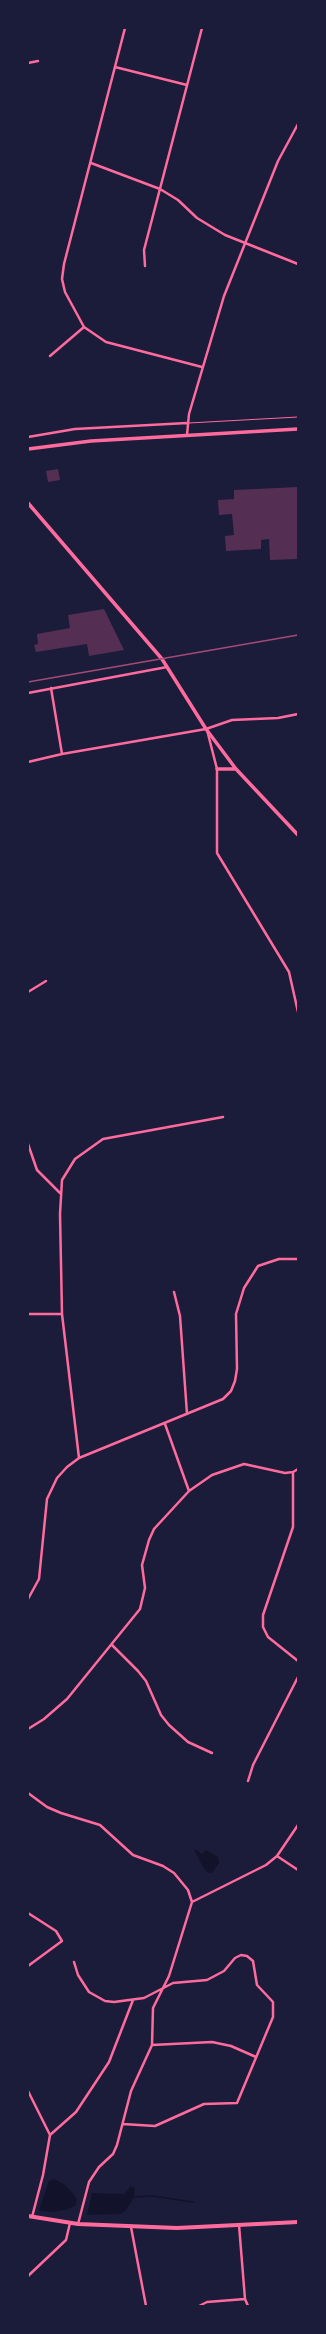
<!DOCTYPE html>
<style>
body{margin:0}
#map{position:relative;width:326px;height:2334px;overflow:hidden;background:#1b1b3a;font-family:"DejaVu Sans",sans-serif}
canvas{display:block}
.frame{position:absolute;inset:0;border:29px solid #1b1b3a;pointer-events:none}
</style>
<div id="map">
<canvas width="326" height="2334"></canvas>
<div class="frame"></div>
</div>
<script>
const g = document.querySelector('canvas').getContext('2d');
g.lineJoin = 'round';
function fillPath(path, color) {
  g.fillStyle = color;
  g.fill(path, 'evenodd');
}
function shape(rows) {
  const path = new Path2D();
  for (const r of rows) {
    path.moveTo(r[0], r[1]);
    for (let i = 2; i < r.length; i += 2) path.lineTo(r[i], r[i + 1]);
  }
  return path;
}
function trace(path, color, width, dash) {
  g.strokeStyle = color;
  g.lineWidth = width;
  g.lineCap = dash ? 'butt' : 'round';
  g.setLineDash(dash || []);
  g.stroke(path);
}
const water = shape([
 [194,1850,197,1850,202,1854,206,1850,218,1857,219,1863,212,1873,207,1872,203,1867],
 [54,2179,65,2185,75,2196,77,2200,75,2206,65,2210,51,2212,39,2210,49,2181],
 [131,2186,135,2188,134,2197,126,2210,120,2214,87,2215,92,2193,124,2194]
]);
const stream = shape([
 [134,2197,152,2196,193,2202]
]);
const building = shape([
 [58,469,60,480,48,482,46,471],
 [298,487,298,559,270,560,269,539,261,540,261,549,226,551,225,536,234,535,232,514,219,515,218,500,234,499,234,490],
 [104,609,124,650,89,656,87,644,36,652,34,645,38,644,37,634,70,628,68,615]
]);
const service = shape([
 [189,423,298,417]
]);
const minor = shape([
 [125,28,64,264,62,279,65,292,84,327,106,342,202,367],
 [28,63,38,61],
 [115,67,187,85],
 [91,163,160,189,178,200,197,218,225,235,298,264],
 [145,266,144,250,202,28],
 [50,356,84,327],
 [187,435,189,414,224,296,278,161,298,124],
 [28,437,75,429,187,423],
 [51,688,62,754],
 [28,693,167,667],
 [207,730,217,769,217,853,289,972,298,1012],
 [28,762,62,754,206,729,232,720,278,718,298,714],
 [28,992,46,981],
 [28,1144,37,1170,60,1193],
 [174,1292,180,1316,187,1414],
 [28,1314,62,1314],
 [165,1424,189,1491],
 [79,1458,62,1314,60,1214,62,1180,75,1159,103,1139,223,1117],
 [293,1472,293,1527,263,1615,263,1627,268,1637,298,1661],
 [28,1599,39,1579,47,1499,57,1478,67,1467,79,1458,223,1399,231,1391,235,1381,237,1369,236,1314,244,1288,258,1266,279,1259,298,1259],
 [112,1645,138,1671,146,1681,161,1715,169,1725,188,1742,212,1753],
 [28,1729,44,1719,67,1699,140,1609,145,1588,142,1565,149,1540,154,1529,189,1491,212,1475,244,1464,285,1473,293,1472,298,1469],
 [248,1781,253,1765,298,1677],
 [28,1793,47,1807,61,1813,100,1825,133,1855,163,1866,174,1873,188,1890,192,1902,169,1976,153,2008,152,2045,131,2091,117,2145,113,2154,99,2167,89,2182,78,2224],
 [277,1856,298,1870],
 [192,1902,266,1865,277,1856,298,1825],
 [28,1913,56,1931,62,1941,28,1966],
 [74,1962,78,1975,89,1992,105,2001,114,2002,144,1998,173,1983,207,1980,224,1971,235,1958,241,1955,247,1956,253,1961,257,1985,273,2002,273,2017,237,2103,204,2104,155,2126,123,2124],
 [152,2045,212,2042,231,2046,256,2057],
 [28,2091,50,2135,43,2175,32,2217],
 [50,2135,76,2112,109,2062,133,2000],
 [239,2225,245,2299,248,2306],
 [131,2227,146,2306],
 [28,2276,66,2240,70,2223],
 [199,2306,207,2302,245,2299]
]);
const secondary = shape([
 [28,449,91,441,298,429],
 [28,503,162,659,206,729,236,769,298,835],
 [217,769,235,769]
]);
const primary = shape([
 [28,2216,78,2224,177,2228,298,2222]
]);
const rail = shape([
 [28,682,298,635]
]);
fillPath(water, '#12122b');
trace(stream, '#12122b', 1.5);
fillPath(building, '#542f53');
trace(service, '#ff6b9d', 1);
trace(minor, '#ff6b9d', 2.5);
trace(secondary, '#ff6b9d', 3.5);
trace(primary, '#ff6b9d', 4);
trace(rail, '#a44b75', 1.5);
</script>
